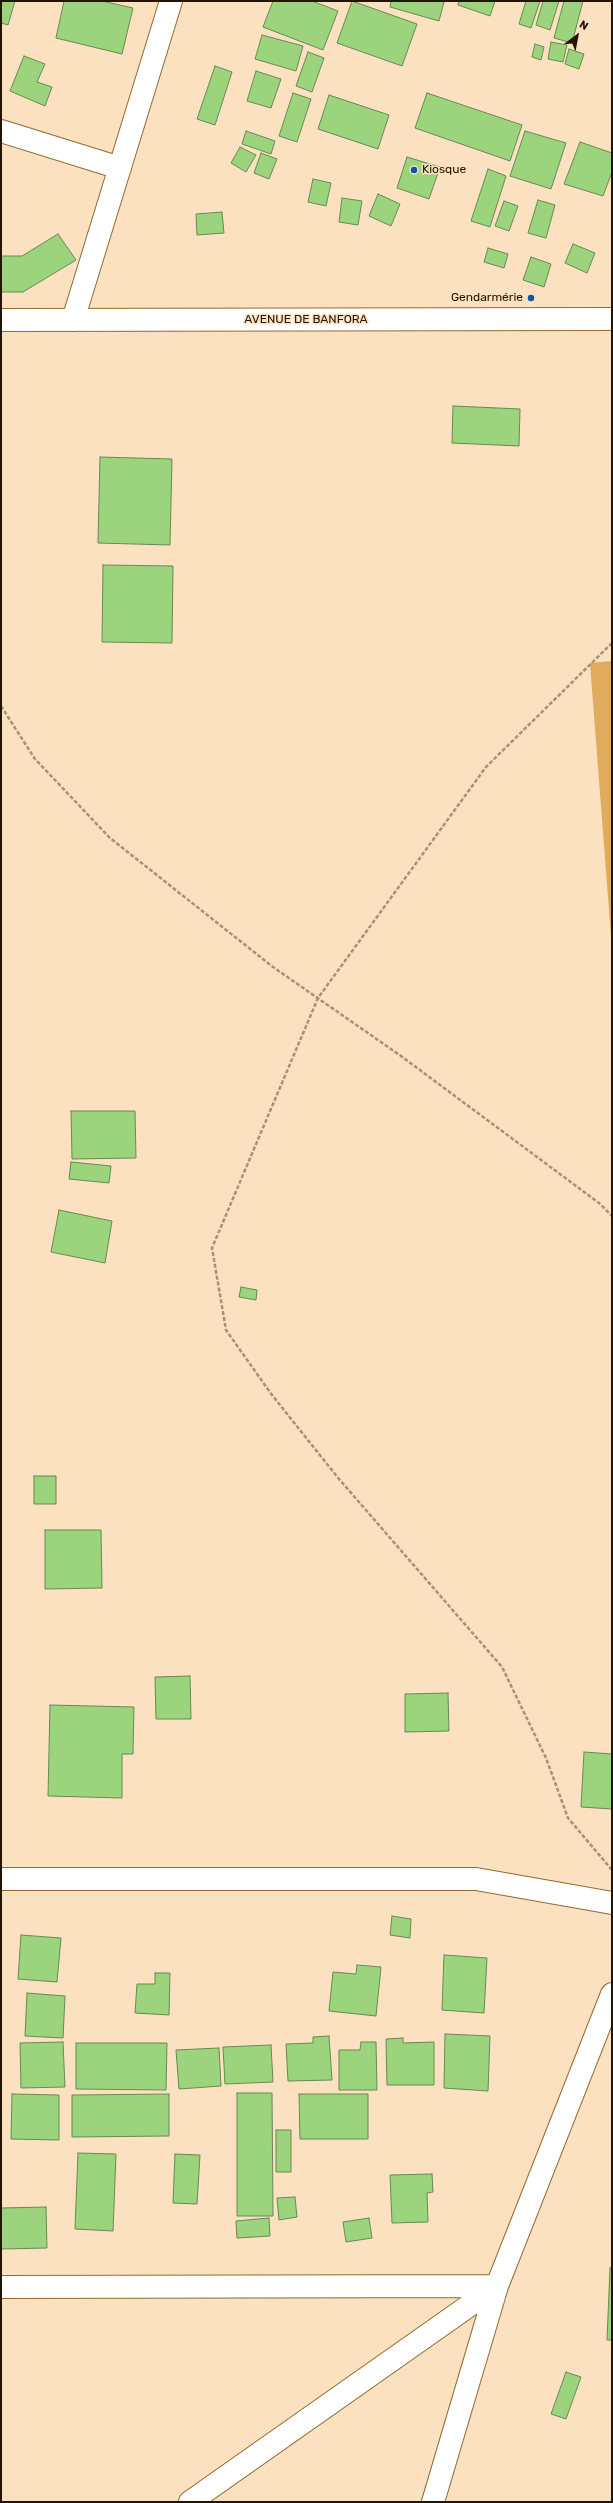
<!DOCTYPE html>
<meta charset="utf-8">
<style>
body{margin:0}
#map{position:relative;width:613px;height:2503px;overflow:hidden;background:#fbe1bf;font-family:Rubik,sans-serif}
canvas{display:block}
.frame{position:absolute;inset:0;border:2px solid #231300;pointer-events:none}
.north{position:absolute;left:557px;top:16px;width:40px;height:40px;-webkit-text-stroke:3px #fbe1bf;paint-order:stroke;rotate:32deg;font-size:11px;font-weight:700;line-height:16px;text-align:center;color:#231300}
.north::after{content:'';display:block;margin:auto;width:14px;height:18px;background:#231300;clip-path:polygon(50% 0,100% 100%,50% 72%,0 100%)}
</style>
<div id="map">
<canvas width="613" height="2503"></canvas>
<div class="frame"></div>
<div class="north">N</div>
</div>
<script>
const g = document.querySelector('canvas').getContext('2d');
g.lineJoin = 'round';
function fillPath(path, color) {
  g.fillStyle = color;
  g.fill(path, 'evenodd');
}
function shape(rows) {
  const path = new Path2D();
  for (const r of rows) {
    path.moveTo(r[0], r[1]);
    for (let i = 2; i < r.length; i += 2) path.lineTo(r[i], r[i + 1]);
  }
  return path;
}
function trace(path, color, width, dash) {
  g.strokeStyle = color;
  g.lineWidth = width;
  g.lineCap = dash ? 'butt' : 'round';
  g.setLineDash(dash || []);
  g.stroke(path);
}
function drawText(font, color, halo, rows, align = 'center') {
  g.font = font + ' Rubik,sans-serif';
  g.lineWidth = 3;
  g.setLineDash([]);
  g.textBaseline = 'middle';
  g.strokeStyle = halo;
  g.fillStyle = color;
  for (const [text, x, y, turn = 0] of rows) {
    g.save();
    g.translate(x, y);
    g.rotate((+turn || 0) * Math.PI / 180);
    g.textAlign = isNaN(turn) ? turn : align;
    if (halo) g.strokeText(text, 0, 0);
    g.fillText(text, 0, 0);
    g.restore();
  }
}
const green = shape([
 [612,661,612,949,590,663]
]);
const building = shape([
 [1,1,15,1,8,25,1,23,1,1],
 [64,1,102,1,133,8,122,54,56,38,64,1],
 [273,1,312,1,338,11,323,50,263,27,273,1],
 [352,1,417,24,402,66,337,43,352,1],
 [391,1,439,1,444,2,439,21,390,7,391,1],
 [459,1,495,1,490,16,458,5,459,1],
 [526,1,540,1,531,28,519,24,526,1],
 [543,1,559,1,550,30,536,25,543,1],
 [564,1,583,1,572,43,554,38,564,1],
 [262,35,303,46,296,71,255,59,262,35],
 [551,42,567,45,563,62,548,59,551,42],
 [535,44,544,47,541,60,532,57,535,44],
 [569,49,584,54,579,69,565,64,569,49],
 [308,52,324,58,312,92,296,86,308,52],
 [24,56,45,64,37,82,52,87,45,106,10,91,24,56],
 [215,66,232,72,215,125,197,119,215,66],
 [256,71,281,79,271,108,247,101,256,71],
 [293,93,311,99,297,142,279,136,293,93],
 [427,93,522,125,510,161,415,128,427,93],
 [329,95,389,115,378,149,318,129,329,95],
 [246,131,275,141,271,154,242,144,246,131],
 [525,131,566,143,551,189,510,176,525,131],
 [580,142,612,153,612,172,603,196,564,184,580,142],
 [240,147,256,155,246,172,231,163,240,147],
 [261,153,277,159,269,179,254,173,261,153],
 [407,157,440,167,429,199,397,188,407,157],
 [488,169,506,176,490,227,471,221,488,169],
 [313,179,331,183,326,206,308,202,313,179],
 [378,194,400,204,391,226,369,216,378,194],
 [342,198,362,201,358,225,339,222,342,198],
 [538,200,555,205,546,238,528,233,538,200],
 [504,201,518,206,509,231,495,226,504,201],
 [222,212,224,233,197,235,196,214,222,212],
 [58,234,76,260,23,292,1,292,1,256,22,256,58,234],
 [573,244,595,253,587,273,565,263,573,244],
 [488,248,508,254,504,268,484,262,488,248],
 [531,257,551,264,544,287,523,280,531,257],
 [453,406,520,409,519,446,452,443,453,406],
 [100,457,172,459,170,545,98,543,100,457],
 [103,565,173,566,172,643,102,642,103,565],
 [71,1111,135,1111,136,1158,72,1159,71,1111],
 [71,1162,111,1166,109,1183,69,1179,71,1162],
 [59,1210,112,1221,105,1263,51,1252,59,1210],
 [241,1287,257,1290,256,1300,239,1297,241,1287],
 [34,1476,56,1476,56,1504,34,1504,34,1476],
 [45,1530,101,1530,102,1588,45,1589,45,1530],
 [190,1676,191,1719,156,1719,155,1677,190,1676],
 [448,1693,449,1731,405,1732,405,1694,448,1693],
 [50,1705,134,1707,133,1754,122,1754,122,1798,48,1796,50,1705],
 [584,1752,612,1754,612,1809,581,1807,584,1752],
 [392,1916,411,1919,410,1938,390,1935,392,1916],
 [21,1935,61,1938,57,1982,18,1979,21,1935],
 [444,1955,487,1958,484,2013,442,2010,444,1955],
 [357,1965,381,1967,376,2016,329,2011,333,1972,356,1974,357,1965],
 [155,1973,170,1973,169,2015,135,2013,137,1984,155,1984,155,1973],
 [27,1993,65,1996,63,2038,25,2036,27,1993],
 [445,2034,490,2036,488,2091,444,2088,445,2034],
 [329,2036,332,2080,288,2081,286,2044,313,2043,313,2037,329,2036],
 [403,2038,403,2043,434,2042,434,2085,387,2085,386,2039,403,2038],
 [63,2042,65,2087,21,2088,20,2043,63,2042],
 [361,2042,376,2042,377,2090,339,2090,339,2050,360,2050,361,2042],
 [76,2043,167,2043,166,2090,76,2089,76,2043],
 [271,2045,273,2082,225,2084,223,2047,271,2045],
 [219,2048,221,2086,179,2089,176,2050,219,2048],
 [237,2093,272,2093,273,2216,237,2216,237,2093],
 [12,2094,59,2095,59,2140,11,2139,12,2094],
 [169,2094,169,2136,72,2137,72,2095,169,2094],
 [299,2094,368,2094,368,2139,300,2139,299,2094],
 [276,2130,291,2130,291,2172,276,2172,276,2130],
 [78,2153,116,2154,113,2231,75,2229,78,2153],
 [175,2154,200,2155,197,2204,173,2203,175,2154],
 [432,2174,433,2192,427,2193,428,2222,392,2223,390,2175,432,2174],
 [295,2197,297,2217,279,2220,277,2198,295,2197],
 [46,2207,47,2248,1,2249,1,2208,46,2207],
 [269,2218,270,2236,237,2238,236,2221,269,2218],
 [369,2218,372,2238,346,2242,343,2222,369,2218],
 [610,2268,612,2268,612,2340,607,2340,610,2268],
 [566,2372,581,2377,566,2419,551,2414,566,2372]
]);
const path = shape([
 [612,643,486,767,318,998,212,1248,226,1330,272,1395,339,1479,502,1667,546,1758,568,1818,612,1870],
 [1,706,35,759,110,838,273,967,401,1056,599,1203,612,1216]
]);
const minor = shape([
 [1,131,120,168],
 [73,320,171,1],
 [1,1879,476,1879,612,1903],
 [1,2287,497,2286,190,2502],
 [433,2502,497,2286,612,1994]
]);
const secondary = shape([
 [1,320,612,319]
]);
const markers = [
 [414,170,4,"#0b56a5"],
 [531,298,4,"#0b56a5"]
];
const poiNames = [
 ["Kiosque",422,170],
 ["Gendarmérie",523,298,"right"]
];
const streetNames = [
 ["AVENUE DE BANFORA",306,320]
];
fillPath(green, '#e1ab5d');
fillPath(building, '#9cd37d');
trace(building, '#668a53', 1);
trace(minor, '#916a30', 24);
trace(secondary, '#916a30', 24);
trace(path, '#a89276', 2.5, [4, 2]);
trace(minor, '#fff', 22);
trace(secondary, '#fff', 22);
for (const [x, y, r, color] of markers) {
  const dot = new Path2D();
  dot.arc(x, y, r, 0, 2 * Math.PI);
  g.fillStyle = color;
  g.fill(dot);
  trace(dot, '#fbe1bf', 1.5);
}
drawText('12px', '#231300', '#fbe1bf', poiNames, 'left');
drawText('12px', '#231300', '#fbe1bf', streetNames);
</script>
